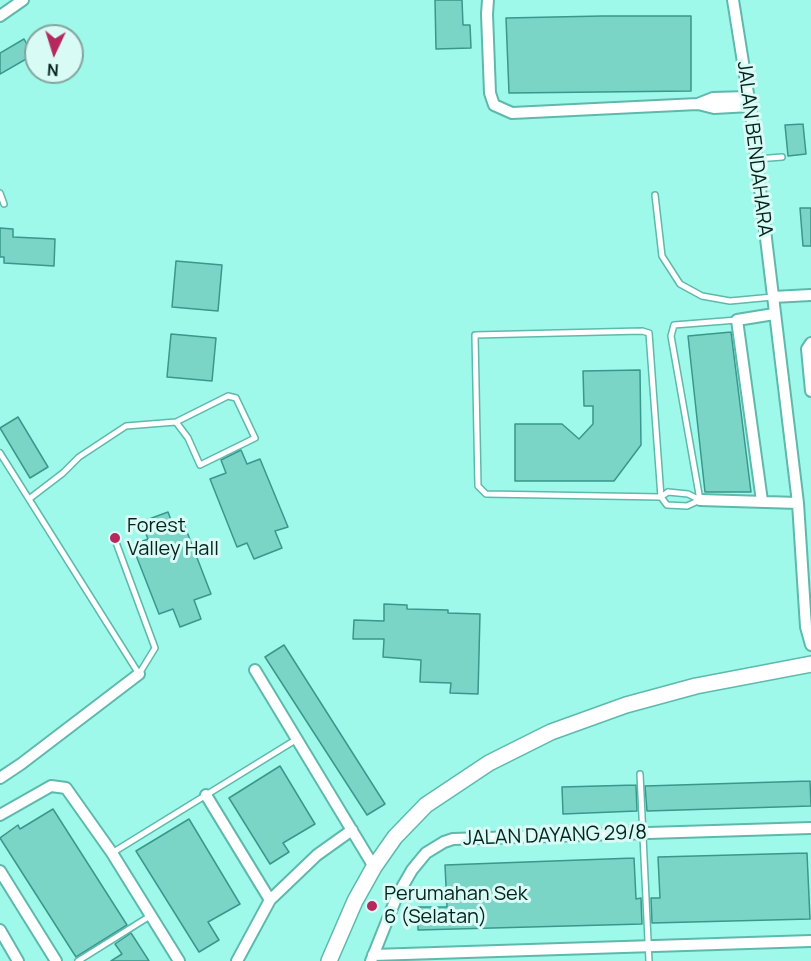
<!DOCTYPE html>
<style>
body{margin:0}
#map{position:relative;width:811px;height:961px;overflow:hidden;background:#9ef9eb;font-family:Manrope,sans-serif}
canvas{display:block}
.north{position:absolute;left:24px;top:24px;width:60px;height:60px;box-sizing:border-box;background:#d9fbf5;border:2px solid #84a49f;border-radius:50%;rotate:184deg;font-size:16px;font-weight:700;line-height:24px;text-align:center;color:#04221e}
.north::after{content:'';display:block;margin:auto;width:21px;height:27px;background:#b6295f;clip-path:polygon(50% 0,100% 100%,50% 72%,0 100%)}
</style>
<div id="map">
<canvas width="811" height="961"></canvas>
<div class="north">N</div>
</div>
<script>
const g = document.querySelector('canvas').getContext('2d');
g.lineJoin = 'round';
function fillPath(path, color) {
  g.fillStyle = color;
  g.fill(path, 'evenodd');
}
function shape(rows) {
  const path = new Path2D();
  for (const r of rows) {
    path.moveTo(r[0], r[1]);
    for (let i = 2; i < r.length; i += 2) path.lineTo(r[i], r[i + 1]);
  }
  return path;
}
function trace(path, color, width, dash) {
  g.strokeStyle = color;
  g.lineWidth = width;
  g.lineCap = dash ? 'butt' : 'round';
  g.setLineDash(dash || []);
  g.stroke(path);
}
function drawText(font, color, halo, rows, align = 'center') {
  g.font = font + ' Manrope,sans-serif';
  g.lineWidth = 6;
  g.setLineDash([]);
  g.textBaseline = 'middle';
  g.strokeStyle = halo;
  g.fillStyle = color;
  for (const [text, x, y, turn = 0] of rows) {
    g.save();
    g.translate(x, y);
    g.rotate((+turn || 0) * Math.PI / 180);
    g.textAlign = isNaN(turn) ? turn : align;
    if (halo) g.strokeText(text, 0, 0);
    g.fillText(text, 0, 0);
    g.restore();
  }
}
const building = shape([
 [435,0,462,0,463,25,470,25,471,48,436,49,435,0],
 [602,16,691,16,691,91,509,93,506,18,602,16],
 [24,39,33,55,0,74,0,53,24,39],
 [803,124,806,154,788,156,785,125,803,124],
 [800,208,811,208,811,246,803,246,800,208],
 [0,228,13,229,13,237,55,239,54,266,4,263,4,257,0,257,0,228],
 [176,261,222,265,218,311,172,307,176,261],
 [731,332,751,492,705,492,688,336,731,332],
 [171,334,216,338,212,381,167,377,171,334],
 [640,370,641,445,614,481,515,481,515,424,562,424,579,439,593,424,593,406,584,406,583,371,640,370],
 [18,417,48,467,30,478,0,428,18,417],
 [241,450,247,464,260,459,288,527,275,531,282,548,254,559,247,543,237,547,210,479,226,473,221,460,241,450],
 [168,512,174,528,184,524,211,594,194,600,201,619,180,627,173,609,159,614,132,545,148,539,141,522,168,512],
 [384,604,407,605,407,609,448,610,448,613,480,614,478,694,450,693,451,683,420,682,421,660,383,657,384,639,353,639,354,620,384,621,384,604],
 [284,645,385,804,367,815,265,657,284,645],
 [280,766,315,824,283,843,289,852,270,864,229,798,280,766],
 [810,781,811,806,647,811,645,786,810,781],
 [636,785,637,811,563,814,562,787,636,785],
 [53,809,127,925,76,957,0,838,18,825,20,829,53,809],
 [189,819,240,904,208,922,219,940,199,952,136,851,189,819],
 [807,853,810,919,652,923,651,898,660,898,658,857,807,853],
 [634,858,636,899,641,898,642,924,418,930,418,907,447,907,445,865,634,858],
 [131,933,149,961,111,961,122,954,115,944,131,933]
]);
const lane = shape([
 [757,159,782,157],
 [0,193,4,204],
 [655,195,662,256,680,284,702,296,730,301,773,297],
 [642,331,649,333,661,497,486,494,478,486,475,335,642,331],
 [0,453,139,674,155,648,114,537],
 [668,492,688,494,700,500,687,506,667,505,661,497,668,492],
 [29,499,63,473,79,457,126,426,176,422,228,396,236,398,255,438,200,465,188,438,176,422],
 [700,500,671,336,674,325,737,320],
 [640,774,649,961],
 [112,853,297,739],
 [78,961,150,916]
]);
const street = shape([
 [488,0,487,14,490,93,494,105,512,113,698,104,714,108,750,106],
 [733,0,750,106,798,503,806,627,811,645],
 [0,16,23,0],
 [698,104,713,98,748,97],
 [773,297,811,295],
 [811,343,807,349,811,391],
 [700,500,798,503],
 [762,501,737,320,774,314],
 [255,670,374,867],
 [0,778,21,764,139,674],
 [206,795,270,900],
 [0,815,51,786,66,788,112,853,179,961],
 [0,871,56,961],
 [0,930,18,961],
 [373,955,811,941],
 [237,961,270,900,317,855,352,830],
 [371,961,397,896,412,870,426,853,444,842,453,839,811,828]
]);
const secondary = shape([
 [329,961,355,901,374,867,395,837,426,805,489,763,551,732,626,705,696,686,811,664]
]);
const markers = [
 [115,538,6,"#b6295f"],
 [372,906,6,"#b6295f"]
];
const streetNames = [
 ["JALAN BENDAHARA",754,149,83],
 ["JALAN DAYANG 29/8",555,836,-2]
];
const poiNames = [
 ["Forest",127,526],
 ["Valley Hall",127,549],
 ["Perumahan Sek",384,894],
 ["6 (Selatan)",384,917]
];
fillPath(building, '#7ad5c7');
trace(building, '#39978b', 1.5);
trace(lane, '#5eb9ac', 8);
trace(street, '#5eb9ac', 14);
trace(secondary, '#5eb9ac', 18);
trace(lane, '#fff', 5);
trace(street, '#fff', 10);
trace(secondary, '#fff', 15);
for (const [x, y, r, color] of markers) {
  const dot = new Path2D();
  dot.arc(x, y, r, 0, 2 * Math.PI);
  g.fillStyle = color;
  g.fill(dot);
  trace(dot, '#d9fbf5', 2);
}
drawText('20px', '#04221e', '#d9fbf5', streetNames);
drawText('20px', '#04221e', '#d9fbf5', poiNames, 'left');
</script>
